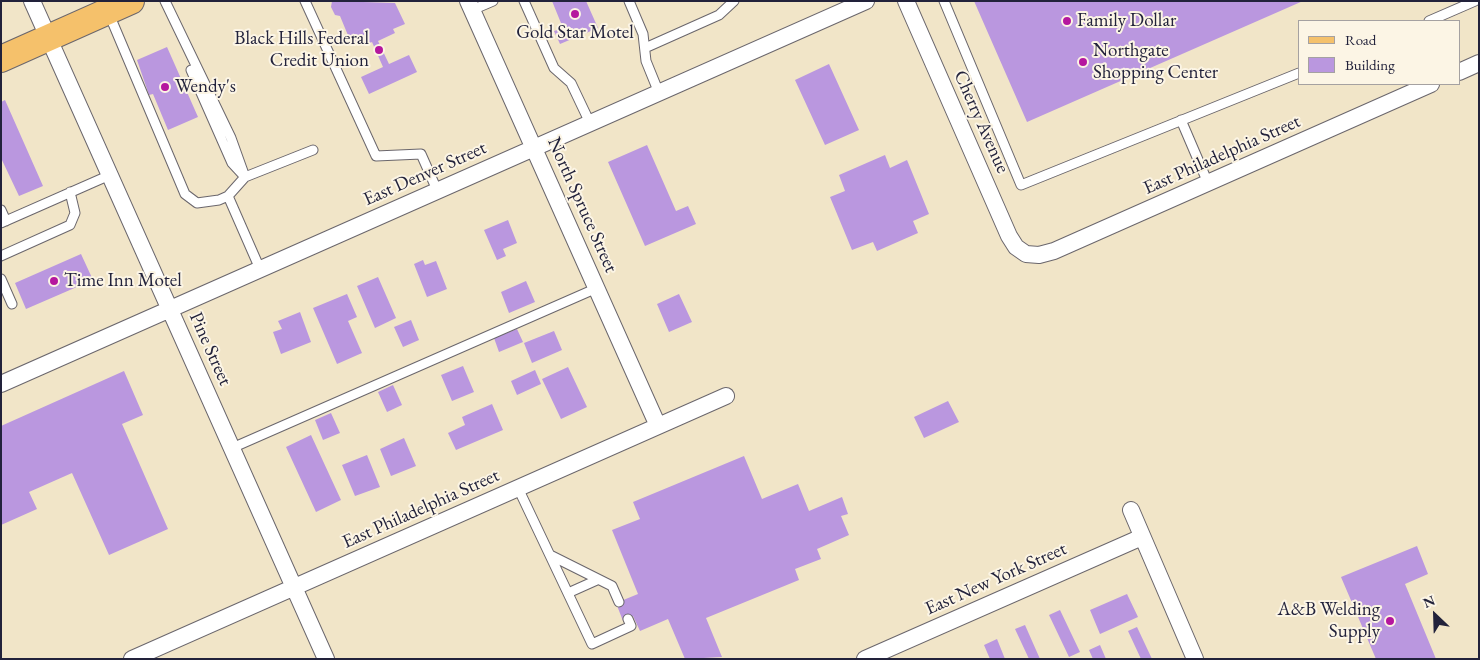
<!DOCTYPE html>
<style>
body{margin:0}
#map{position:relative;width:1480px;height:660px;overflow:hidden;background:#f1e5c8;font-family:"EB Garamond",serif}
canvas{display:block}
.frame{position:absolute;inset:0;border:2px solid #22223b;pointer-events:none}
.legend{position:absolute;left:1298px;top:20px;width:162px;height:65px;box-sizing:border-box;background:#fcf5e5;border:1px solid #a5a1a1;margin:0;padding:6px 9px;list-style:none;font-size:15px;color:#22223b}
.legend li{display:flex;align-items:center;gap:10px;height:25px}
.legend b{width:25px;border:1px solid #a5a1a1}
.north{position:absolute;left:1410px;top:590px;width:50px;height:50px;-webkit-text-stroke:4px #fcf5e5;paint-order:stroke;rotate:336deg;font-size:14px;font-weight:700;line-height:20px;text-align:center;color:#22223b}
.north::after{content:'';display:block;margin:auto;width:18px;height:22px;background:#22223b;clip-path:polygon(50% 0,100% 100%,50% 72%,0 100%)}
</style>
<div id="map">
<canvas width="1480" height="660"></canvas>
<div class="frame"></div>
<ul class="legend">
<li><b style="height:6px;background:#f5c16b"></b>Road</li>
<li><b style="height:14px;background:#ba97df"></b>Building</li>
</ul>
<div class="north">N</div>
</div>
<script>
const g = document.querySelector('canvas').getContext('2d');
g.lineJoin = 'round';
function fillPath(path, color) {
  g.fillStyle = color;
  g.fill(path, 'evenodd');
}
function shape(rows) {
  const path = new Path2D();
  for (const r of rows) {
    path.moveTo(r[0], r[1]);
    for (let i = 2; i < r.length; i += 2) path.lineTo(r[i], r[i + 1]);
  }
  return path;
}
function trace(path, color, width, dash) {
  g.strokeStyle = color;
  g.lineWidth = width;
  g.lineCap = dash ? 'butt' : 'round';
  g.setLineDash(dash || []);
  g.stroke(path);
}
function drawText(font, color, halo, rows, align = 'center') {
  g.font = font + ' "EB Garamond",serif';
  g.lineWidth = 4;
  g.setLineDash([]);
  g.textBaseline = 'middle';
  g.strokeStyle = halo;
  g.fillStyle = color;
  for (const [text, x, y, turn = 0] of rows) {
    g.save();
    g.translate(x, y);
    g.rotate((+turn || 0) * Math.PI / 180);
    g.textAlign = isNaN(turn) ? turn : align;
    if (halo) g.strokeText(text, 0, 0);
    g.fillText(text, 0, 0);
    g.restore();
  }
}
const building = shape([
 [332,1,395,3,405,24,393,29,395,33,378,41,389,64,409,55,417,72,369,94,361,77,383,67,372,42,363,46,361,41,352,45,340,16,335,15,331,7],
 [552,1,586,1,598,28,560,44,554,31,563,28],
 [974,1,1303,1,1027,122],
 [167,47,198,117,168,130,153,94,149,95,137,60],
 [829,64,859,130,825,145,795,80],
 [5,100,43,186,19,196,1,158,1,102],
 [647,145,676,211,688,206,696,224,645,246,608,162],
 [885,155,890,168,907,160,929,214,913,221,918,233,877,251,873,242,852,250,830,197,845,191,839,175],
 [508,220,517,243,503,249,506,256,497,260,484,230],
 [81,254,93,280,26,309,15,283],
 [423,260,425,265,436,261,447,289,427,297,414,264],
 [378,277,396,318,375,328,357,286],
 [526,281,535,302,509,313,501,292],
 [347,294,357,317,348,321,362,353,337,364,313,308],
 [679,294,692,322,669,332,657,304],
 [300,312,311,342,281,354,273,332,282,329,278,321],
 [411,320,419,340,403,347,394,327],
 [517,329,523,342,499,352,494,338],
 [554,331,562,350,532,363,524,343],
 [463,366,474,392,452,401,441,375],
 [568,367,587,407,561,419,542,379],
 [535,370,541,384,517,395,511,381],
 [124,371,143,415,122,424,168,529,109,555,72,473,29,492,37,509,1,525,1,426],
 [393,385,402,405,387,412,378,392],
 [948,401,959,422,924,438,914,417],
 [492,404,503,430,456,450,448,433,465,425,462,417],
 [331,413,340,433,323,440,315,420],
 [311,435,341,500,316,512,286,447],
 [404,438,416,466,391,476,380,449],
 [367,455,380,487,355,496,342,465],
 [744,456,762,499,798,484,809,511,842,497,848,514,841,516,849,535,817,549,821,559,795,569,799,580,706,618,722,657,685,659,668,619,640,631,633,616,623,621,616,603,638,594,612,530,640,519,633,502],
 [1417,546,1428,574,1405,584,1436,659,1376,659,1341,577],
 [1127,594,1138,617,1100,634,1090,610],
 [1060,610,1080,652,1069,657,1049,615],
 [1025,625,1040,659,1029,659,1015,629],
 [1137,627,1152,659,1141,659,1128,631],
 [997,639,1005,659,990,659,984,645],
 [1100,645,1106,659,1093,659,1089,650]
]);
const service = shape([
 [305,1,376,156,421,154,437,190],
 [524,1,554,68,571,83,590,123],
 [629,1,643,34,646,61,659,93],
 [944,1,1021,185,1299,73],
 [472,10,493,1],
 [109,14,185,194,197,203,219,200,228,196,245,177,231,138,165,1],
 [1429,21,1475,1],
 [645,48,719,15,734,1],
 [191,70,232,163,245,177,313,150],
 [1181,120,1208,183],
 [228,196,260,269],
 [1,210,6,221],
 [1,223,110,175],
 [1,256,70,225,75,213,70,192],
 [1,279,12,304],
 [232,448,597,288],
 [518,488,592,644,631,626,628,619],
 [550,555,612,586,619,602],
 [568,593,597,580]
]);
const minor = shape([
 [32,1,326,659],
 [468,1,658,426],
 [906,1,1009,236,1016,247,1026,254,1039,255,1054,251,1431,84],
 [1459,72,1479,63],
 [1,384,866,1],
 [1131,510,1195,659],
 [132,659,726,396],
 [865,659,1142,537]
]);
const primary = shape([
 [1,59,131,1]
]);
const markers = [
 [575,14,5,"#b5179e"],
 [1067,21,5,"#b5179e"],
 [379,50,5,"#b5179e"],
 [1083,62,5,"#b5179e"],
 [165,87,5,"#b5179e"],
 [54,281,5,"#b5179e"],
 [1390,621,5,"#b5179e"]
];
const poiNames = [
 ["Family Dollar",1077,21],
 ["Gold Star Motel",575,33,"center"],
 ["Black Hills Federal",369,39,"right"],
 ["Credit Union",369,61,"right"],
 ["Northgate",1093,51],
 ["Shopping Center",1093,73],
 ["Wendy's",175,87],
 ["Time Inn Motel",64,281],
 ["A&B Welding",1380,610,"right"],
 ["Supply",1380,632,"right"]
];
const streetNames = [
 ["Cherry Avenue",981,122,66],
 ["East Philadelphia Street",1222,155,-24],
 ["East Denver Street",425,174,-24],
 ["North Spruce Street",582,205,66],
 ["Pine Street",210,349,66],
 ["East Philadelphia Street",421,509,-24],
 ["East New York Street",996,579,-24]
];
fillPath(building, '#ba97df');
trace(service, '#6a666c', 11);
trace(minor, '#6a666c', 18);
trace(primary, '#6a666c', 28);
trace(service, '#fff', 9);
trace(minor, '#fff', 16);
trace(primary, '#f5c16b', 26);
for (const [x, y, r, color] of markers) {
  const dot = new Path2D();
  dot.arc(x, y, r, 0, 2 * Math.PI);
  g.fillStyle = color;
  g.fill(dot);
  trace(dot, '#fcf5e5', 2);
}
drawText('19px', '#22223b', '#fcf5e5', poiNames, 'left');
drawText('19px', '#22223b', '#fcf5e5', streetNames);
</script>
